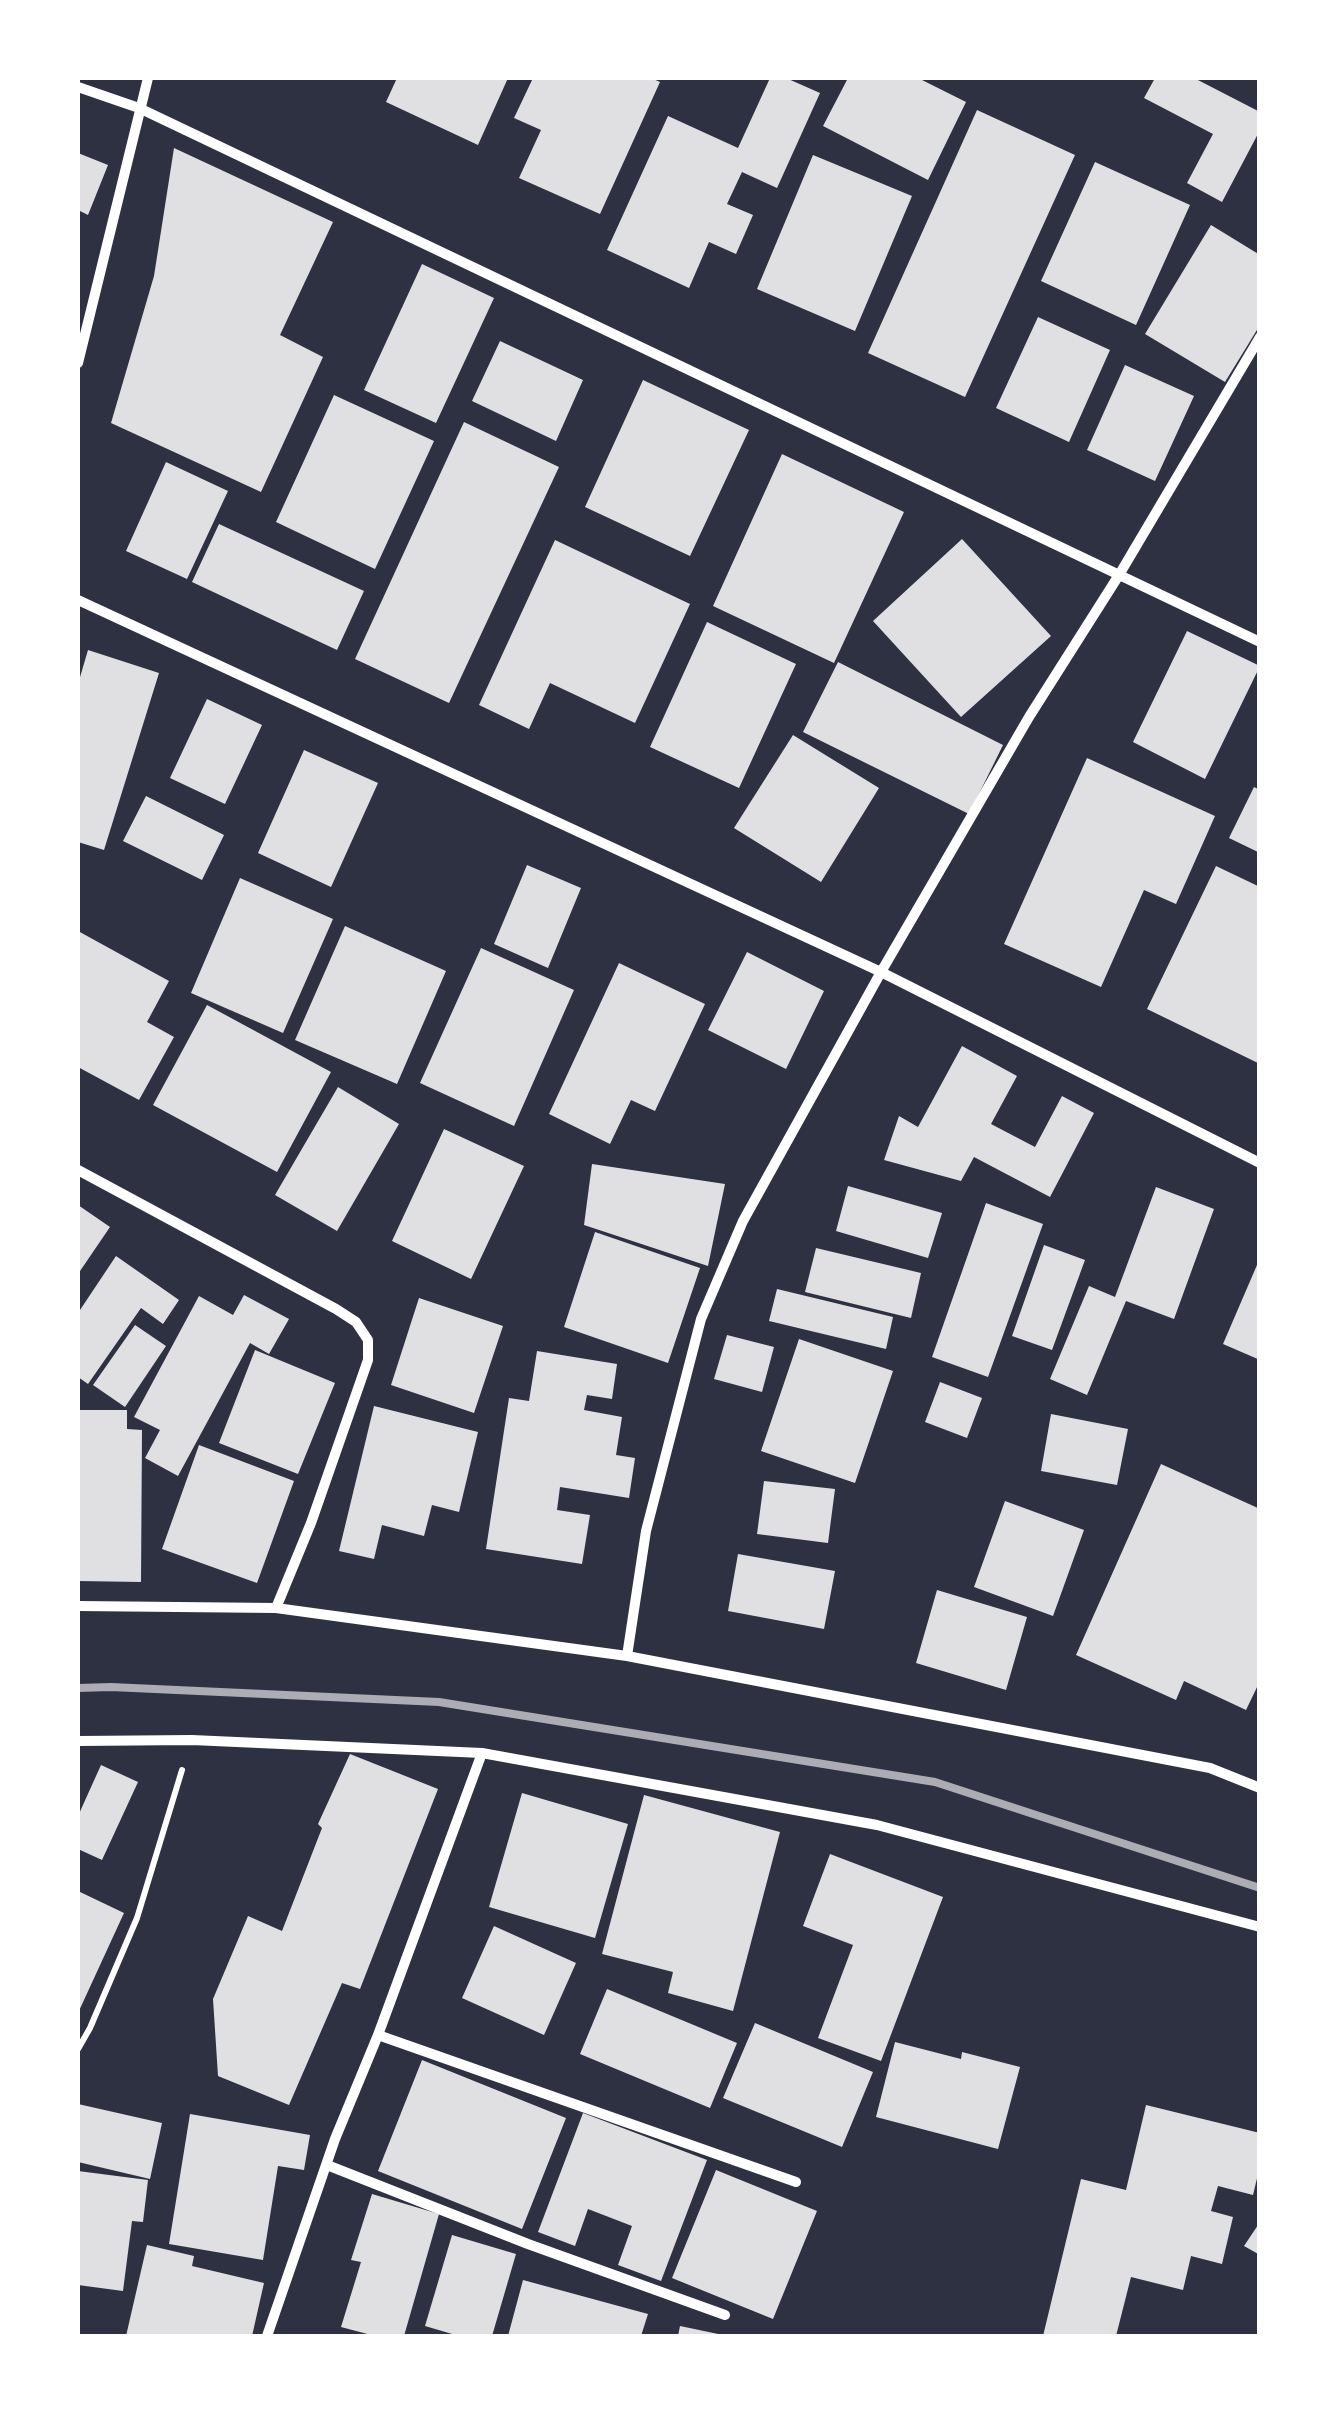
<!DOCTYPE html>
<style>
body{margin:0}
#map{position:relative;width:1337px;height:2414px;overflow:hidden;background:#2d3142;font-family:"Source Serif 4",serif}
canvas{display:block}
.frame{position:absolute;inset:0;border:80px solid #fff;pointer-events:none}
</style>
<div id="map">
<canvas width="1337" height="2414"></canvas>
<div class="frame"></div>
</div>
<script>
const g = document.querySelector('canvas').getContext('2d');
g.lineJoin = 'round';
function fillPath(path, color) {
  g.fillStyle = color;
  g.fill(path, 'evenodd');
}
function shape(rows) {
  const path = new Path2D();
  for (const r of rows) {
    path.moveTo(r[0], r[1]);
    for (let i = 2; i < r.length; i += 2) path.lineTo(r[i], r[i + 1]);
  }
  return path;
}
function trace(path, color, width, dash) {
  g.strokeStyle = color;
  g.lineWidth = width;
  g.lineCap = dash ? 'butt' : 'round';
  g.setLineDash(dash || []);
  g.stroke(path);
}
const building = shape([
 [397,78,508,78,478,145,386,102],
 [533,78,651,78,660,82,600,214,519,178,541,130,514,118],
 [770,78,786,78,820,93,777,188,742,172,727,204,753,215,736,254,709,242,689,288,607,250,668,116,738,148],
 [848,78,918,78,966,102,928,180,823,126],
 [1155,78,1194,78,1260,112,1260,130,1222,202,1187,183,1213,134,1144,98],
 [977,110,1075,155,965,397,868,353],
 [174,148,333,222,280,335,323,357,261,492,111,423,154,276],
 [78,153,108,165,88,215,78,210],
 [813,155,912,196,855,331,757,289],
 [1095,162,1190,205,1136,325,1041,281],
 [1211,225,1260,255,1260,325,1225,382,1145,334],
 [422,264,494,298,436,423,364,390],
 [1038,317,1110,350,1069,442,996,408],
 [500,341,583,380,556,441,472,401],
 [1125,365,1194,396,1155,481,1087,450],
 [643,380,749,430,690,556,585,507],
 [334,395,434,441,375,569,276,522],
 [464,422,559,467,449,703,355,659],
 [782,454,904,512,834,663,713,606],
 [166,462,228,491,187,579,126,551],
 [219,524,364,591,337,650,192,582],
 [962,539,1051,636,961,717,873,621],
 [555,540,690,604,635,723,550,683,529,729,479,705],
 [707,622,796,664,739,788,650,747],
 [1187,631,1260,666,1205,779,1133,742],
 [88,650,159,673,104,850,78,842,78,684],
 [838,662,1003,745,969,814,803,732],
 [207,699,262,725,225,804,170,778],
 [793,735,879,788,821,882,734,828],
 [304,750,378,783,331,887,258,853],
 [1087,758,1215,816,1176,904,1144,890,1101,987,1004,944],
 [1254,787,1260,790,1260,853,1229,838],
 [146,796,224,835,202,880,123,841],
 [527,865,581,888,548,968,494,944],
 [1216,866,1260,887,1260,1064,1147,1009],
 [240,878,333,919,283,1033,191,993],
 [345,926,446,971,397,1084,295,1040],
 [78,931,169,981,147,1022,174,1037,139,1100,78,1067],
 [481,948,574,990,514,1126,420,1083],
 [747,952,824,991,786,1069,708,1030],
 [619,963,705,1004,655,1111,631,1100,610,1144,549,1114],
 [207,1005,331,1072,277,1172,153,1105],
 [962,1046,1017,1076,991,1124,1035,1147,1062,1096,1094,1113,1050,1197,974,1157,961,1181,884,1160,899,1116,918,1127],
 [338,1087,399,1124,337,1231,275,1195],
 [444,1129,524,1166,471,1279,392,1241],
 [592,1164,725,1184,708,1266,584,1225],
 [848,1186,942,1213,928,1258,836,1231],
 [1156,1187,1214,1209,1174,1319,1126,1301,1087,1395,1050,1379,1089,1286,1115,1297],
 [986,1203,1043,1224,988,1377,932,1357],
 [78,1205,110,1227,78,1274],
 [595,1232,700,1268,668,1363,564,1327],
 [1044,1245,1085,1260,1052,1350,1012,1336],
 [816,1248,921,1273,911,1318,805,1292],
 [116,1256,179,1300,163,1324,141,1308,88,1384,78,1377,78,1313],
 [1260,1258,1260,1360,1223,1344],
 [777,1289,893,1317,886,1349,769,1321],
 [244,1295,289,1319,269,1354,250,1343,178,1476,145,1458,160,1430,134,1417,199,1296,233,1315],
 [419,1298,503,1326,474,1413,391,1385],
 [135,1325,166,1346,125,1407,93,1385],
 [727,1335,774,1347,762,1392,714,1379],
 [799,1339,893,1371,855,1483,761,1451],
 [255,1350,335,1383,298,1474,219,1443],
 [537,1351,617,1364,612,1399,587,1395,584,1410,622,1417,616,1455,635,1458,629,1498,560,1487,557,1510,590,1515,582,1564,486,1549,509,1398,529,1401],
 [940,1382,982,1398,967,1438,925,1422],
 [374,1406,478,1432,459,1512,432,1505,424,1536,382,1525,374,1559,339,1551],
 [78,1410,127,1410,127,1429,142,1430,141,1582,78,1581],
 [1051,1414,1128,1429,1117,1485,1041,1471],
 [199,1445,294,1481,257,1583,162,1549],
 [1161,1464,1260,1509,1260,1681,1246,1710,1184,1681,1176,1700,1076,1655],
 [764,1481,835,1489,828,1543,757,1534],
 [1005,1501,1084,1530,1053,1616,974,1587],
 [738,1554,835,1571,824,1629,728,1611],
 [937,1590,1027,1617,1006,1690,916,1663],
 [350,1754,438,1789,360,1989,342,1983,289,2105,218,2076,213,1999,248,1916,282,1931,322,1828,318,1824],
 [101,1765,138,1782,102,1860,78,1849,78,1816],
 [522,1793,628,1824,595,1938,489,1907],
 [644,1795,780,1832,733,2011,668,1993,673,1972,602,1954],
 [830,1854,943,1897,881,2061,818,2038,853,1945,803,1926],
 [78,1891,124,1913,78,2013],
 [494,1926,576,1963,544,2035,462,1998],
 [607,1989,737,2043,710,2108,580,2054],
 [755,2023,873,2072,842,2147,723,2098],
 [895,2042,961,2059,962,2052,1020,2067,998,2149,876,2117],
 [422,2060,566,2118,522,2229,378,2171],
 [78,2104,162,2123,150,2179,78,2162],
 [1146,2105,1260,2133,1260,2166,1253,2195,1218,2186,1211,2211,1233,2217,1222,2264,1191,2256,1183,2290,1131,2277,1116,2336,1043,2336,1081,2179,1126,2190],
 [583,2113,707,2160,661,2281,618,2265,632,2226,588,2209,575,2246,538,2232],
 [190,2114,310,2135,304,2170,278,2166,263,2260,169,2244],
 [716,2170,817,2211,773,2319,672,2278],
 [78,2171,148,2180,143,2222,132,2221,123,2291,78,2285],
 [372,2194,439,2214,404,2336,375,2336,341,2327,361,2262,351,2260],
 [1260,2222,1260,2255,1244,2246],
 [452,2235,516,2254,492,2336,459,2336,425,2326],
 [147,2245,194,2256,192,2266,264,2283,252,2336,126,2336],
 [523,2280,648,2314,641,2336,508,2336],
 [680,2326,723,2335,723,2336,678,2336]
]);
const path = shape([
 [78,2049,90,2028,137,1918,182,1770]
]);
const minor = shape([
 [78,87,139,108,1260,642],
 [1260,337,1119,575,1029,717,881,972,1260,1163],
 [78,363,148,78],
 [78,600,881,972,743,1221,701,1319,646,1531,627,1656],
 [78,1170,336,1309,356,1322,368,1340,368,1360,311,1523,276,1608],
 [78,1606,276,1608,627,1656,1210,1768,1260,1788],
 [78,1741,192,1740,482,1753,877,1825,1260,1927],
 [378,2035,796,2182],
 [327,2165,528,2244,725,2315],
 [267,2336,335,2139,378,2035,482,1753]
]);
const rail = shape([
 [78,1688,111,1687,439,1702,935,1782,1260,1888]
]);
fillPath(building, '#e0e0e3');
trace(path, '#fff', 6);
trace(minor, '#fff', 10);
trace(rail, '#abadb3', 8);
</script>
